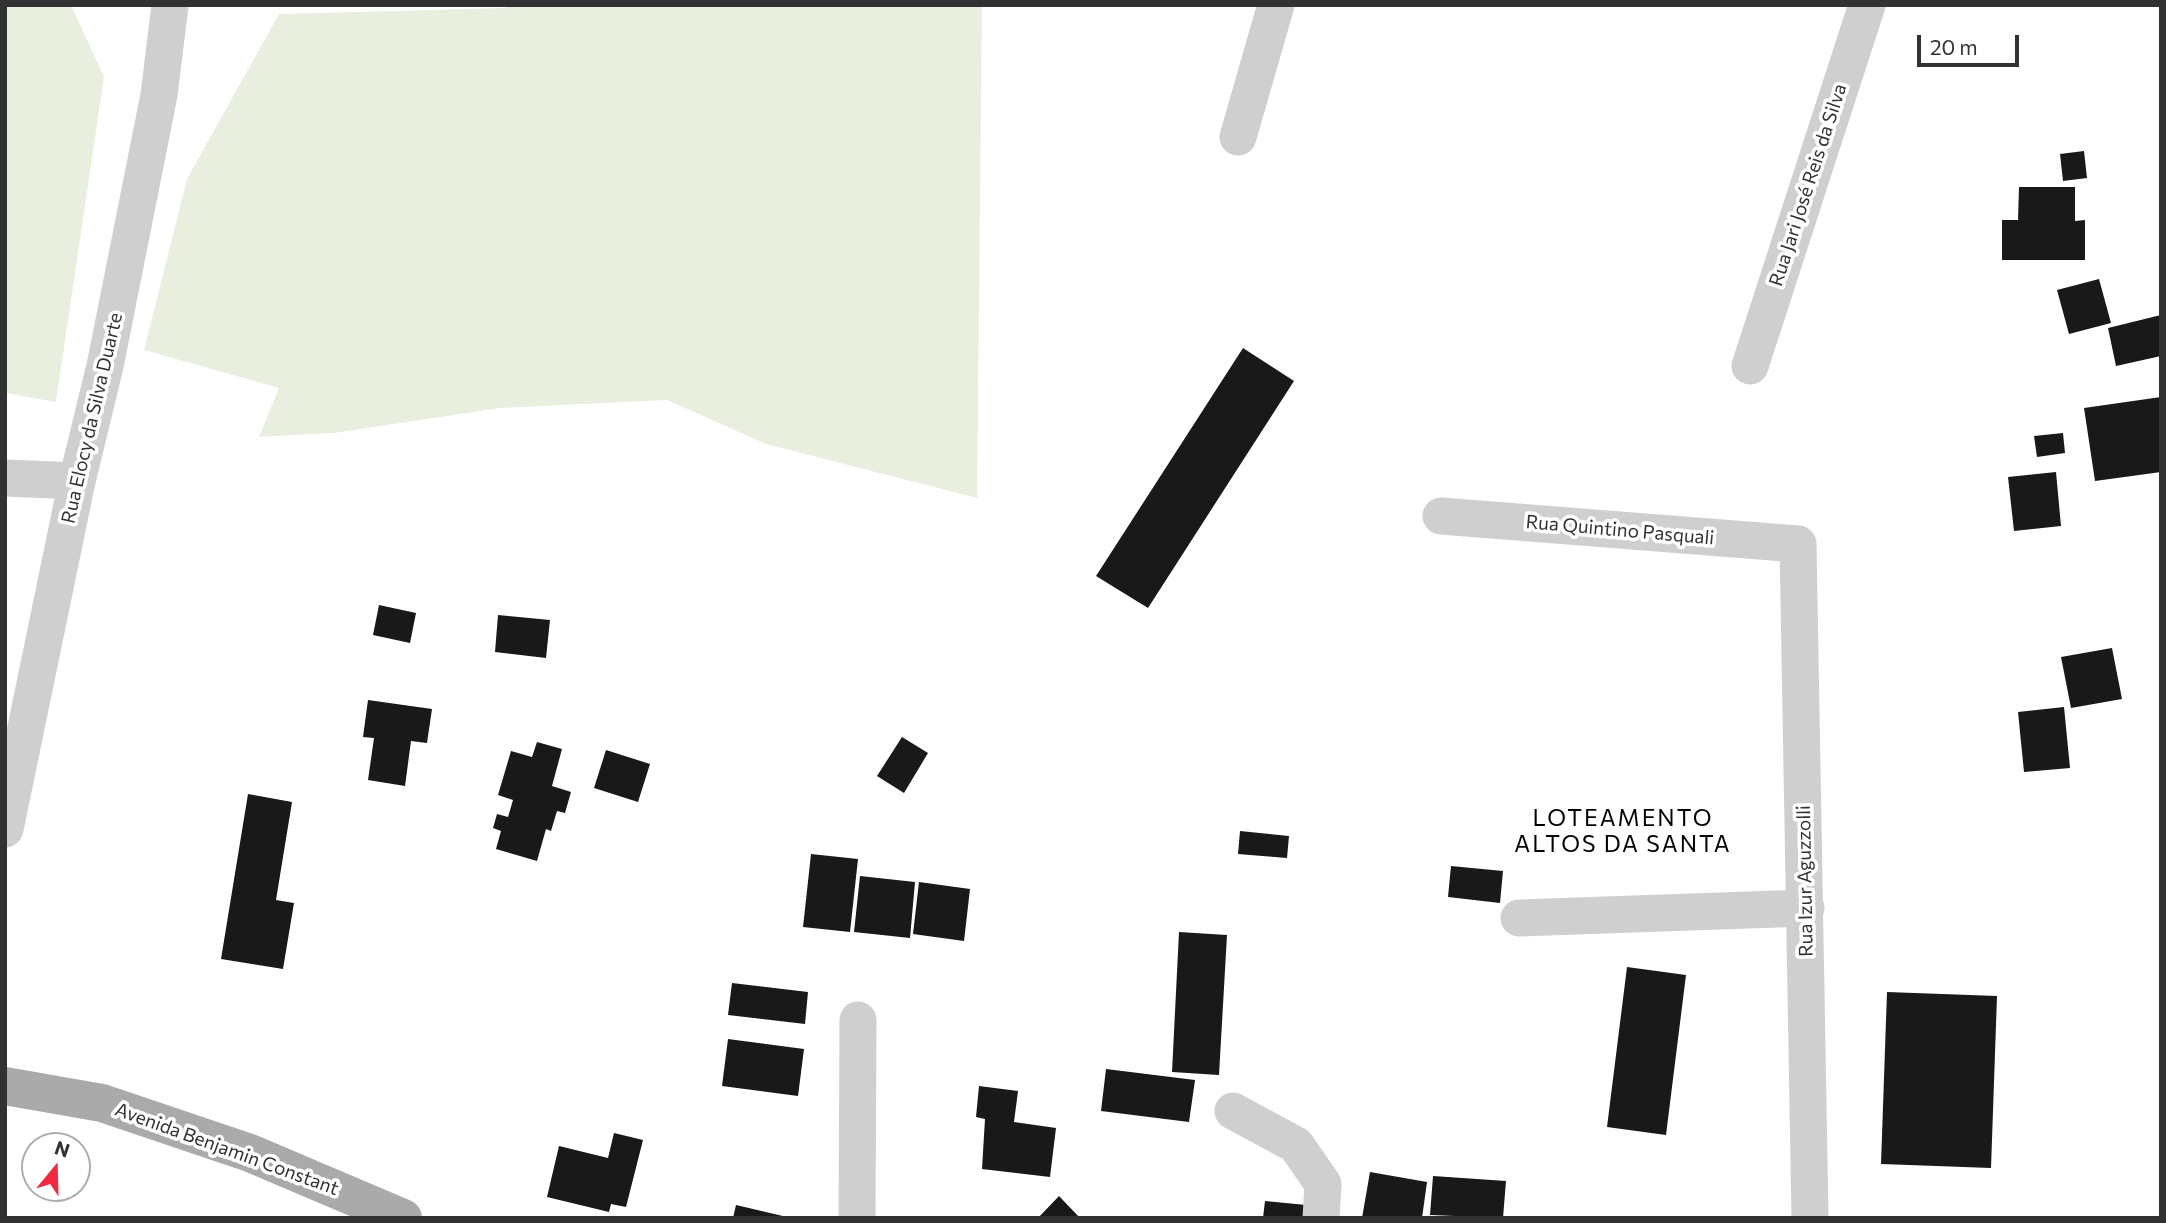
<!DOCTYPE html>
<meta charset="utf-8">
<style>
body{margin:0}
#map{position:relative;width:2166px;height:1223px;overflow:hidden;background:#fff;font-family:Commissioner,sans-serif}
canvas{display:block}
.frame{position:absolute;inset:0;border:7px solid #323232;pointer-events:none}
.north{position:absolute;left:21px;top:1132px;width:70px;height:70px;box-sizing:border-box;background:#fff;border:2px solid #adadad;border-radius:50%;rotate:19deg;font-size:19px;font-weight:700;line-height:28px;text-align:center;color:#323232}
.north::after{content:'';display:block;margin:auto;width:24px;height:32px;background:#f4283f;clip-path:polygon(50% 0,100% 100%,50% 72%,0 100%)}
.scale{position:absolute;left:1917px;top:35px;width:102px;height:32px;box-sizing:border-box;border:4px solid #323232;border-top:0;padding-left:9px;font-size:21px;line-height:24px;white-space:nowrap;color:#323232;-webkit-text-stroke:5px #fff;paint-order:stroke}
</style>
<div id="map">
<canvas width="2166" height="1223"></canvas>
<div class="frame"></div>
<div class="north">N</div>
<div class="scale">20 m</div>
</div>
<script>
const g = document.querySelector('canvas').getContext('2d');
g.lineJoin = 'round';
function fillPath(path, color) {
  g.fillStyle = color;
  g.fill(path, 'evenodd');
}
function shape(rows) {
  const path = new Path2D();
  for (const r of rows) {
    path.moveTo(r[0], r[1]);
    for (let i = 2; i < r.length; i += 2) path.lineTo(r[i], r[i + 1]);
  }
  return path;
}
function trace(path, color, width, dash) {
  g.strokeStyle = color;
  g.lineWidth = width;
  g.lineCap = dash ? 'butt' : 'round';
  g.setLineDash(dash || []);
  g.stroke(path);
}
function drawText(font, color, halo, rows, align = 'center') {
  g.font = font + ' Commissioner,sans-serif';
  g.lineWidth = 7;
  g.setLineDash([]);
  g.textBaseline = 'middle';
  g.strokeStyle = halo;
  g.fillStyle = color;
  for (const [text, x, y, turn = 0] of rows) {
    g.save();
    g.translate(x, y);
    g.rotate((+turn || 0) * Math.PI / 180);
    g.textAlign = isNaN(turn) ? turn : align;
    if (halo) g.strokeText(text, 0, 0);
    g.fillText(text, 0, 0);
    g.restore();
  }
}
const green = shape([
 [5,5,71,5,104,77,56,402,5,393],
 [506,5,982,5,977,498,766,444,667,400,500,408,334,433,259,437,279,388,144,350,187,179,279,14,506,8]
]);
const building = shape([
 [2084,151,2087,178,2063,181,2060,154],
 [2019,187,2075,187,2075,221,2085,220,2085,260,2002,260,2002,220,2018,220],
 [2099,279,2111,323,2069,334,2057,290],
 [2161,315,2161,356,2116,366,2108,328],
 [1243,348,1294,381,1148,608,1096,576],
 [2161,397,2161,472,2095,481,2084,408],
 [2063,433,2065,453,2037,457,2034,436],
 [2056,472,2061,526,2014,531,2008,477],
 [379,605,416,613,410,643,373,635],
 [498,615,550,620,546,658,495,652],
 [2112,648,2122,699,2071,708,2061,657],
 [368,700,432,709,427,743,411,741,405,786,368,780,374,738,363,737],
 [2064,707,2070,768,2024,772,2018,712],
 [902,737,928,753,904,793,877,776],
 [537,742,562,749,552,786,571,792,565,813,557,811,551,831,546,829,537,861,496,849,501,831,493,828,497,814,508,817,513,800,498,795,511,751,532,757],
 [606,750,650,764,638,802,594,788],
 [248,794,292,802,276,900,294,903,283,969,221,959],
 [1240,831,1289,836,1287,858,1238,854],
 [811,854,858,859,850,932,803,927],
 [1451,866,1503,871,1500,903,1448,897],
 [860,876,915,882,910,938,854,932],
 [919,882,970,889,964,941,913,934],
 [1179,932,1227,935,1219,1075,1172,1072],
 [1627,967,1686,975,1666,1135,1607,1127],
 [732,983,808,992,805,1024,728,1015],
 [1887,992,1997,996,1991,1168,1881,1164],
 [728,1039,804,1049,798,1096,722,1086],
 [1106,1069,1195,1080,1189,1122,1101,1111],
 [979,1086,1018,1091,1014,1122,1056,1128,1050,1177,982,1169,985,1119,976,1117],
 [614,1133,643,1140,626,1207,611,1204,609,1212,547,1197,559,1146,608,1158],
 [1370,1172,1427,1182,1422,1218,1362,1218],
 [1433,1176,1506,1181,1503,1218,1430,1215],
 [1059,1196,1080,1218,1038,1218],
 [1265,1201,1306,1205,1304,1218,1263,1218],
 [736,1205,787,1217,787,1218,733,1218]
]);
const minor = shape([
 [1238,137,1276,5],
 [1750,366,1867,5],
 [5,478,77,481],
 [1441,516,1798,544,1810,1218],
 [5,829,77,481,105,366,159,95,170,5],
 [1519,918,1806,908],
 [1233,1111,1296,1145,1323,1184,1321,1218],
 [857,1218,858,1020]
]);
const major = shape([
 [5,1086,102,1103,250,1153,403,1218]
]);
const streetNames = [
 ["Rua Jari José Reis da Silva",1808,185,-72],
 ["Rua Elocy da Silva Duarte",92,418,-77],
 ["Rua Quintino Pasquali",1620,530,5],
 ["Rua Izur Aguzzolli",1805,881,-91],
 ["Avenida Benjamin Constant",227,1149,20]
];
const quarterNames = [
 ["LOTEAMENTO",1623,818],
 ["ALTOS DA SANTA",1623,844]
];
fillPath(green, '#e8efdf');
fillPath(building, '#191919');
trace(minor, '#cfcfcf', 37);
trace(major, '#aaa', 38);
drawText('19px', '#323232', '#fff', streetNames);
g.letterSpacing = '2px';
drawText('23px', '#000', '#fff', quarterNames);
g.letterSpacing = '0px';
</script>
